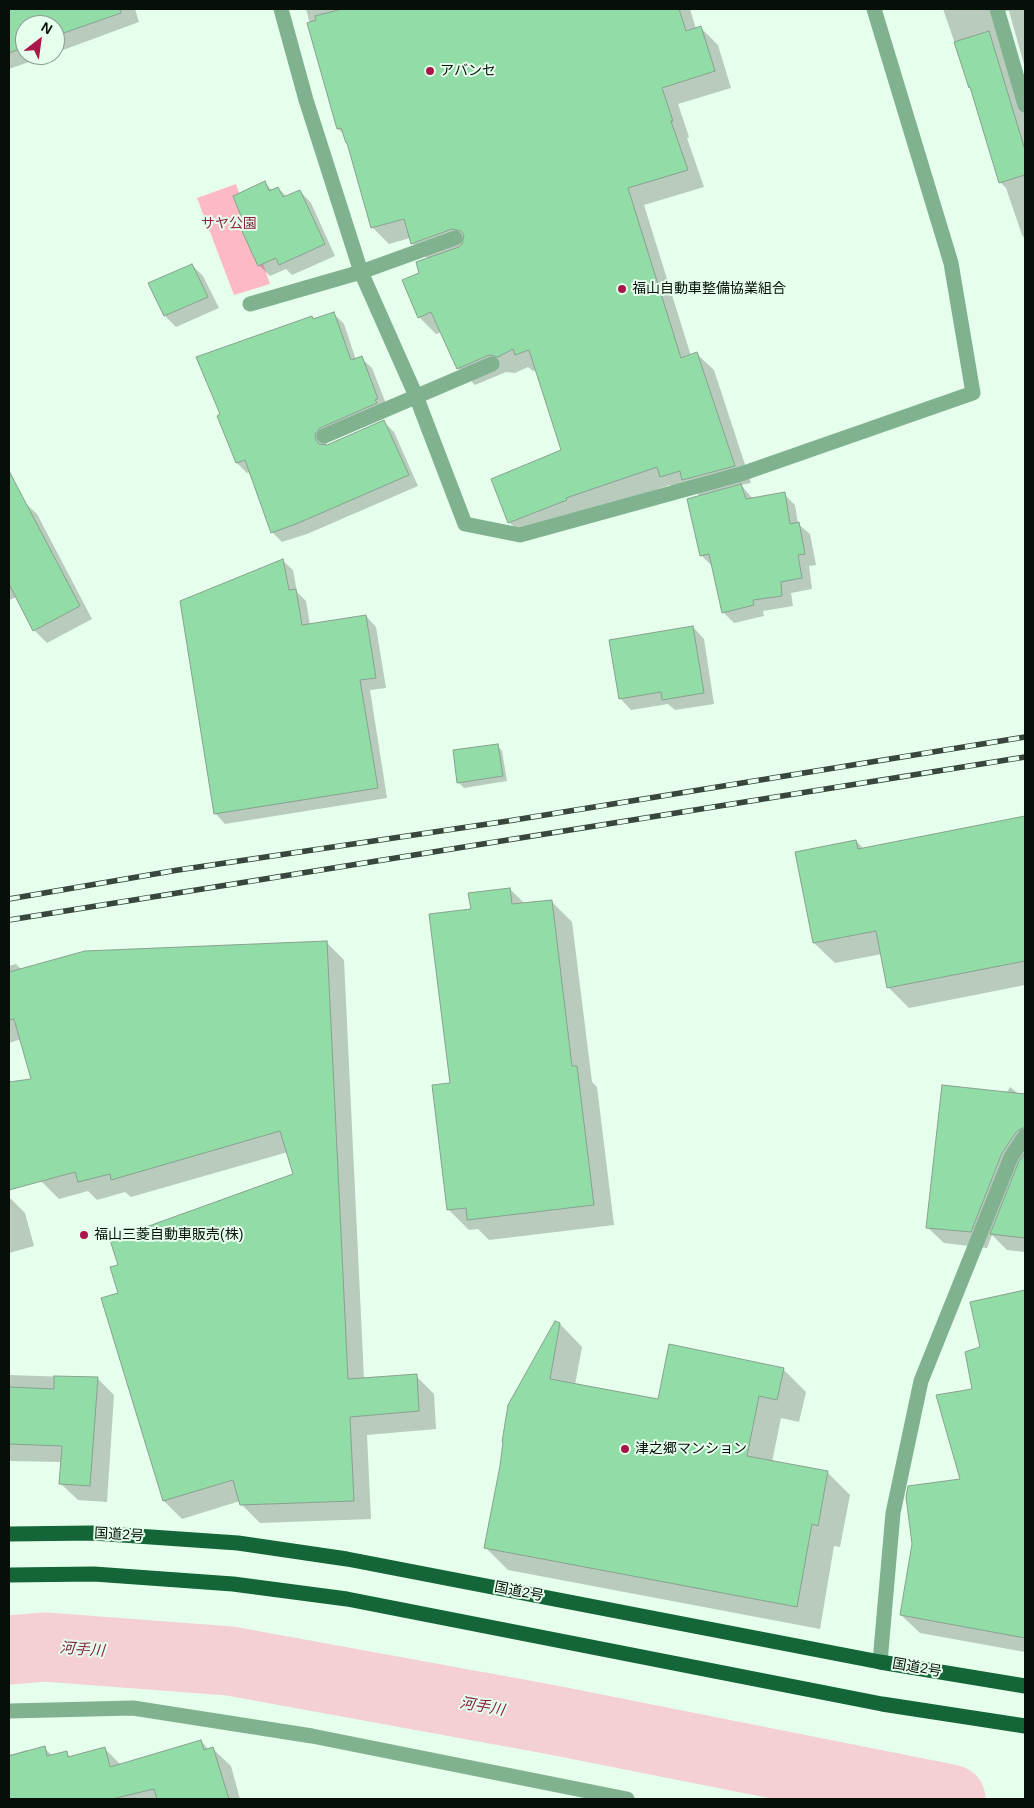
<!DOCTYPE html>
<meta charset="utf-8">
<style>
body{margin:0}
#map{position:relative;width:1034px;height:1808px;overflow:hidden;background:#e6feec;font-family:Arial,sans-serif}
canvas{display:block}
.frame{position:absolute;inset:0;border:10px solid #061009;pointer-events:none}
.north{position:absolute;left:15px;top:15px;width:50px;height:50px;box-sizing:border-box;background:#e6feec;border:1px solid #8c9f91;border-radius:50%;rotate:30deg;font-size:14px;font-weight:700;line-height:20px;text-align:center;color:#061009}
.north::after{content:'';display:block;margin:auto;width:18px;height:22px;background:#aa1649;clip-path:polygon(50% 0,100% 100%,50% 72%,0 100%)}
</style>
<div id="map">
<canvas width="1034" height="1808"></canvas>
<div class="frame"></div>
<div class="north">N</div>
</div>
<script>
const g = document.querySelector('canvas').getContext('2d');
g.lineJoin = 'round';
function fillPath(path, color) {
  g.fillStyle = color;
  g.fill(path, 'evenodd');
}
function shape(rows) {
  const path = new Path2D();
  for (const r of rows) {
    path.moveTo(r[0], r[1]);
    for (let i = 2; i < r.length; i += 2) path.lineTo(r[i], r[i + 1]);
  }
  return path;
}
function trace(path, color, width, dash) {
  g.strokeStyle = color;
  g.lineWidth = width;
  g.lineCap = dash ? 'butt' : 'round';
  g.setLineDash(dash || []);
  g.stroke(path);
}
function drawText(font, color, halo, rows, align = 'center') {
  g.font = font + ' Arial,"Noto Sans JP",sans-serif';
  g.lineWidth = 4;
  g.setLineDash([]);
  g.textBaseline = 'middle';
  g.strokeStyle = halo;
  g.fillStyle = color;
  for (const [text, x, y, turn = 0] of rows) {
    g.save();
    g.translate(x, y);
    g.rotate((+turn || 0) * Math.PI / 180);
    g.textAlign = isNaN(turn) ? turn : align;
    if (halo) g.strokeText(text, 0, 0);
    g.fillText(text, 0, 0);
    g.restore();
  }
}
const green = shape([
 [236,184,270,284,234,295,197,198]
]);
const shadow = shape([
 [9,9,135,9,139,22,55,53,55,25,25,25,25,55,49,55,9,69],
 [306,9,690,9,696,29,701,28,718,45,731,88,678,104,689,137,687,138,704,187,644,205,691,356,697,354,714,370,751,483,741,485,753,499,784,494,795,505,798,524,810,534,816,565,809,566,812,589,791,593,793,606,763,611,764,616,734,623,723,612,712,566,701,555,700,496,693,489,678,494,670,485,582,515,526,539,509,522,562,451,536,370,533,371,528,367,515,373,506,372,475,385,458,368,442,332,436,334,419,317,421,273,428,259,412,243,410,238,389,244,372,227,349,145,345,135,338,129],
 [943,9,1025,9,1025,68,1009,11,1005,11,998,24,1025,115,1025,239,1022,235,1006,188,1000,182,970,87],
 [265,183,273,191,278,188,287,197,300,191,311,203,335,256,292,275,286,269,270,276,259,265,243,216],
 [192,265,203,276,219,308,176,327,165,316,149,284],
 [333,313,344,324,356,360,361,358,372,368,388,409,330,438,325,446,327,446,384,422,394,432,418,486,307,534,282,542,272,532,251,472,247,473,237,463,311,317,314,320],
 [24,502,37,514,92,619,47,643,34,630,17,597,9,600,9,510],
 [282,560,293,570,297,592,306,601,310,625,366,616,376,627,386,688,370,690,387,798,225,824,215,813],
 [693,627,704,639,714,704,675,710,668,704,631,710,620,698],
 [497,745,502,751,507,781,464,788,458,782],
 [1025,817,1025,985,909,1008,888,987,882,954,835,963,814,943,856,841,864,849],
 [510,889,525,904,551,901,572,922,592,1082,597,1087,614,1225,489,1240,478,1229,469,1230,448,1209,451,1084,472,910],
 [326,942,344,960,364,1379,416,1376,434,1394,436,1429,367,1435,371,1519,260,1523,241,1504,240,1501,182,1519,164,1501,102,1299,119,1294,120,1266,295,1175,288,1152,131,1197,125,1192,97,1200,88,1191,59,1199,41,1181,39,1104,21,1039,9,1043,9,966,16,964,22,970],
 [1010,1087,1025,1099,1025,1252,1007,1250,992,1235,987,1248,944,1243,927,1227],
 [9,1197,25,1213,34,1246,9,1253],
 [1025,1292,1025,1652,920,1633,901,1615,962,1480,974,1390,982,1347,971,1303],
 [560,1324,582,1347,575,1385,659,1400,783,1369,806,1392,799,1422,781,1418,772,1462,827,1472,850,1495,840,1547,834,1546,820,1629,508,1570,486,1548],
 [9,1375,97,1378,114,1395,107,1502,78,1500,61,1484,62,1462,9,1461],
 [201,1741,209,1750,213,1749,231,1766,240,1799,9,1799,9,1755,27,1750,29,1752,44,1748,53,1756,66,1753,71,1757,105,1749,121,1765]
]);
const river = shape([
 [9,1650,45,1647,230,1661,553,1720,951,1799]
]);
const building = shape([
 [9,9,120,9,121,13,55,36,55,25,25,25,25,47,9,53,9,9],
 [342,9,679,9,686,31,701,26,715,71,662,88,673,121,671,121,688,170,628,188,681,358,697,352,735,466,682,480,680,471,660,477,657,467,566,498,567,500,508,523,491,479,561,450,529,350,515,355,513,349,498,357,489,355,457,369,431,312,418,318,402,280,419,273,416,262,459,247,462,244,464,235,461,231,452,229,411,244,404,219,371,228,347,143,346,143,341,128,337,129,307,23,316,20,315,16,342,9],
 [989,31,1025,150,1025,175,999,183,970,87,969,88,954,42,989,31],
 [265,181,269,191,278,187,283,197,300,190,325,244,279,265,276,258,258,266,236,218,241,216,233,196,265,181],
 [192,264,208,297,164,316,148,283,192,264],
 [334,312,351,360,362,356,378,399,375,400,377,403,320,428,315,434,316,440,319,444,327,445,384,420,409,475,296,524,271,533,245,460,236,463,217,416,220,414,196,357,312,316,313,319,334,312],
 [9,471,80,606,33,631,9,584,9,471],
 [741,484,746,499,785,492,790,524,799,522,805,554,798,555,802,578,781,582,782,596,753,600,754,605,722,613,709,554,700,556,687,499,741,484],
 [283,559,289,590,296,589,302,625,366,615,376,678,360,680,378,788,214,814,180,601,283,559],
 [693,626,704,693,662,700,661,692,619,699,609,640,693,626],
 [498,744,503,776,457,783,453,750,498,744],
 [1025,816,1025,961,887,988,876,931,813,943,795,852,856,840,858,849,1025,816],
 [510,888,512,904,552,900,572,1066,577,1066,594,1205,467,1220,466,1208,447,1210,432,1085,450,1083,429,914,471,909,468,893,510,888],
 [327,941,348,1379,417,1374,419,1411,350,1417,354,1501,240,1505,233,1480,163,1501,101,1298,118,1293,110,1267,118,1265,110,1240,293,1174,280,1131,111,1180,110,1174,78,1182,75,1172,9,1190,9,1082,31,1079,14,1019,9,1020,9,972,85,951,327,941],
 [942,1085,1025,1094,1025,1127,1017,1131,1002,1153,971,1232,926,1228,942,1085],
 [1025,1153,1025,1238,990,1234,1019,1161,1025,1153],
 [1025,1290,1025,1638,900,1615,912,1544,906,1497,908,1486,960,1479,936,1395,972,1389,965,1352,980,1347,970,1302,1025,1290],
 [555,1321,560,1323,550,1379,658,1399,669,1344,784,1368,777,1400,759,1396,747,1456,828,1471,818,1526,812,1524,797,1607,484,1548,500,1466,503,1442,502,1442,508,1405,555,1321],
 [54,1376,98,1377,90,1486,59,1484,62,1446,9,1444,9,1387,54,1389,54,1376],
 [201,1740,204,1750,213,1747,229,1799,157,1799,154,1789,112,1799,9,1799,9,1756,45,1746,47,1756,67,1751,68,1757,105,1747,110,1767,201,1740]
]);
const minor = shape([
 [281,9,306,100,361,272,416,396,465,524,520,535,741,474,973,393,951,263,874,9],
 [997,9,1025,105],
 [250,304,361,272,455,238],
 [324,436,492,364],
 [880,1662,893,1513,921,1381,1011,1157,1025,1136],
 [9,1711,133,1708,312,1736,627,1799]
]);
const trunk = shape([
 [9,1534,93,1533,238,1543,347,1559,880,1662,1025,1686],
 [9,1575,94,1574,233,1584,347,1599,882,1704,1025,1726]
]);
const rail = shape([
 [9,899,178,870,508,821,1025,737],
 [9,920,1025,757]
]);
const markers = [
 [430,71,5,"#aa1649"],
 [622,289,5,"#aa1649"],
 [84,1235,5,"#aa1649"],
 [625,1449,5,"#aa1649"]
];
const poiNames = [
 ["アバンセ",440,71],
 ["福山自動車整備協業組合",632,289],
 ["福山三菱自動車販売(株)",94,1235],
 ["津之郷マンション",635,1449]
];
const parkNames = [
 ["サヤ公園",229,224]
];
const streetNames = [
 ["国道2号",119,1535,3],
 ["国道2号",519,1592,11],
 ["国道2号",917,1668,10]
];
const waterNames = [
 ["河手川",82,1650,4],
 ["河手川",482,1707,10]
];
fillPath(green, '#febac4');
fillPath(shadow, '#0003');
trace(river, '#f4cfd4', 69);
fillPath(building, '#91dca7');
trace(building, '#87a28e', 1);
trace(minor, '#80b28f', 15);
trace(trunk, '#146638', 15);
trace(rail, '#39463d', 5.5);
trace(rail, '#e6feec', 4, [11]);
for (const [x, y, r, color] of markers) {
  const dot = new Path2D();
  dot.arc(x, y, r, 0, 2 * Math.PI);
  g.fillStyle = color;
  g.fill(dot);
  trace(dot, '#e6feec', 2);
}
drawText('14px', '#061009', '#e6feec', poiNames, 'left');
drawText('14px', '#8b2742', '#e6feec', parkNames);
drawText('14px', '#061009', '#e6feec', streetNames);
drawText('italic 15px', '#86223e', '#e6feec', waterNames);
</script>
